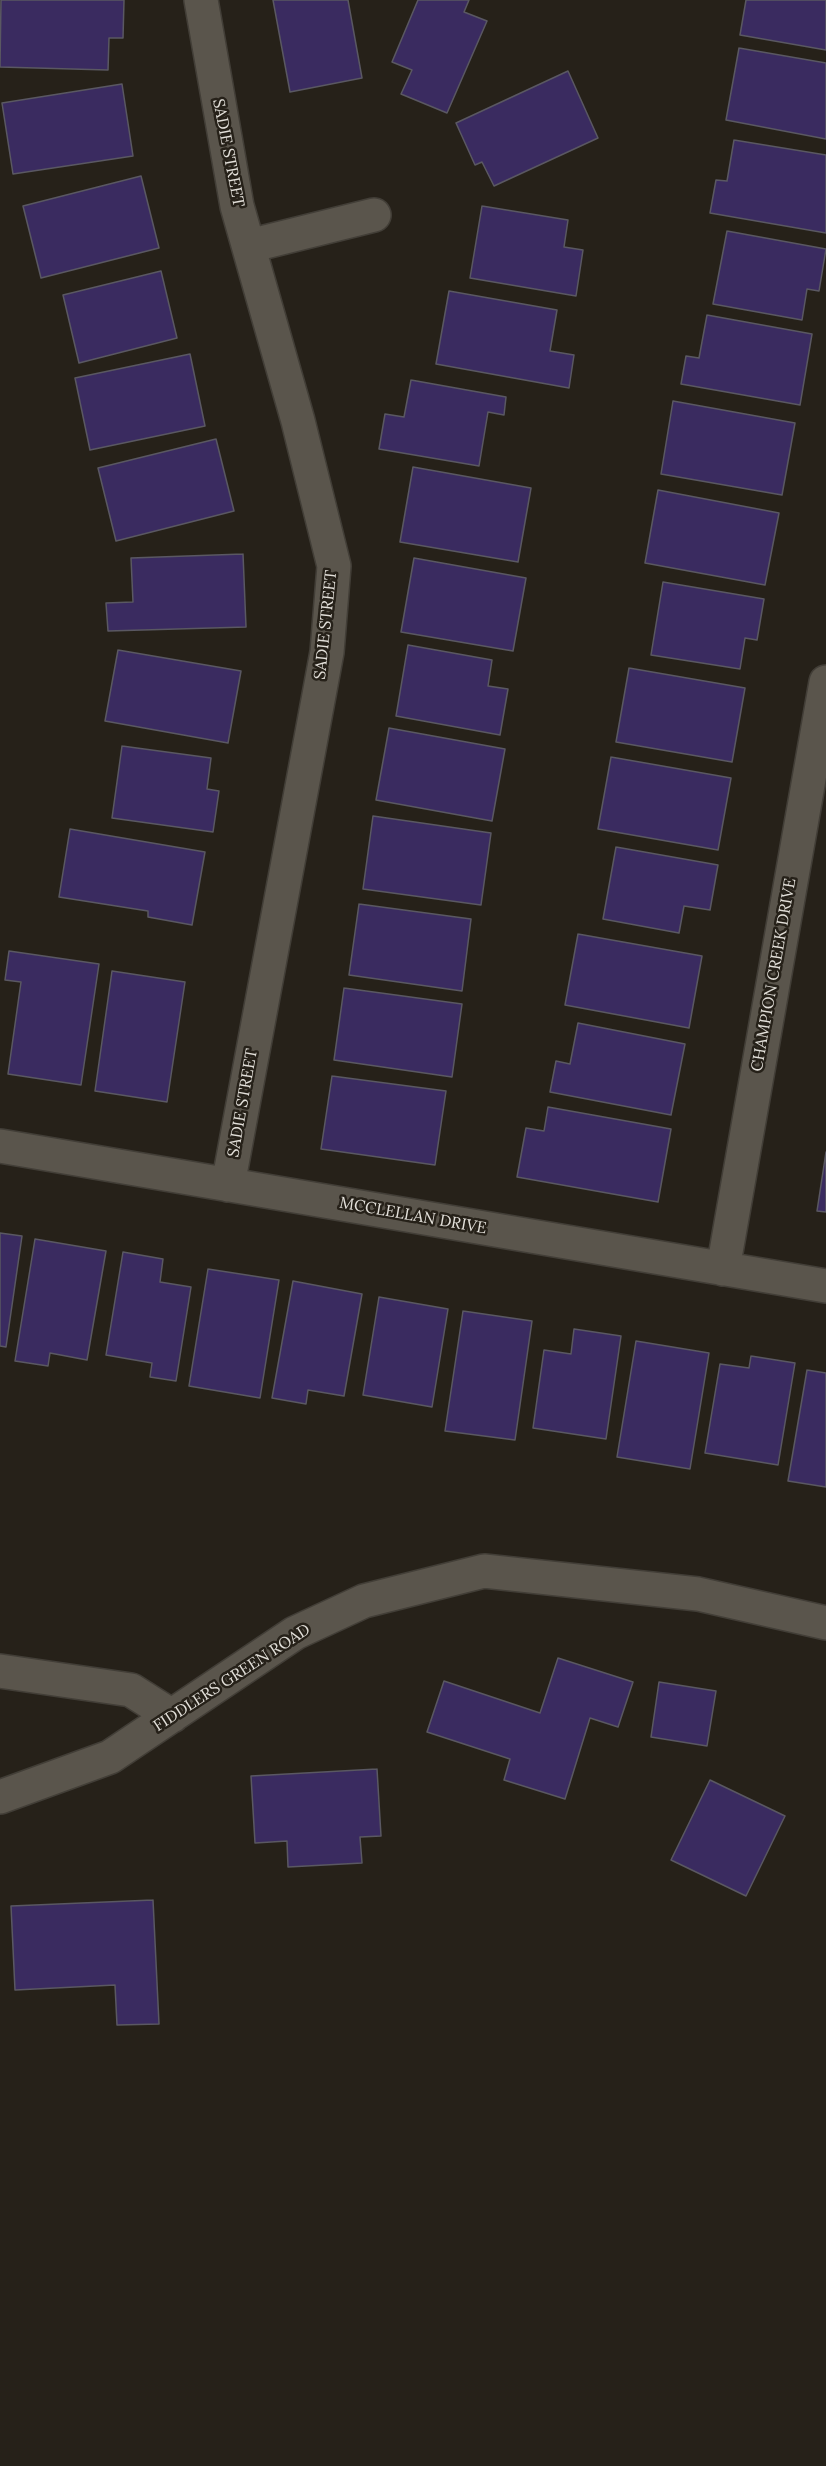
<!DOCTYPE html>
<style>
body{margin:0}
canvas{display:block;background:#262119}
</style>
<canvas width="826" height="2466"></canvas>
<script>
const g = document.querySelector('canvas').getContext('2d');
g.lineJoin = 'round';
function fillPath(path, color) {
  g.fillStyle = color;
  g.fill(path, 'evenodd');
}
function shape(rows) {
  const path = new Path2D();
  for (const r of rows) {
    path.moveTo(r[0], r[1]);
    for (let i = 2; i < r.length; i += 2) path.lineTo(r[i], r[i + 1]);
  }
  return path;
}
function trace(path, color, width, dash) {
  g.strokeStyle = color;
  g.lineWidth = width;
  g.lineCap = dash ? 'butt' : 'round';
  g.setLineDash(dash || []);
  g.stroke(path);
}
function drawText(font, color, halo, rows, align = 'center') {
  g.font = font + ' Lora,serif';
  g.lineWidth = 5;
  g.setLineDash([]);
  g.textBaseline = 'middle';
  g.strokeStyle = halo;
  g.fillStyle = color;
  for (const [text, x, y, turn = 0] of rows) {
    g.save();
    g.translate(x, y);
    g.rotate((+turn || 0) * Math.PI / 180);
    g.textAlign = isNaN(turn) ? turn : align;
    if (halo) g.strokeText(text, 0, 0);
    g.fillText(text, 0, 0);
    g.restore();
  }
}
const building = shape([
 [1,0,124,0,123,38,109,38,108,70,0,67,1,0],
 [273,0,348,0,362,78,290,92,273,0],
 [418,0,469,0,464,12,487,21,447,113,401,94,412,70,392,62,418,0],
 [746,0,826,0,826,50,740,35,746,0],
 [739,48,826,63,826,139,726,120,739,48],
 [568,71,598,138,494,186,482,162,475,165,456,123,568,71],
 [122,84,133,156,13,174,2,103,122,84],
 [734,140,826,155,826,233,710,213,716,180,727,181,734,140],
 [141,176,159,248,41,278,23,206,141,176],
 [482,206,568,220,564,247,583,250,576,296,470,278,482,206],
 [727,231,826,249,819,291,807,289,802,320,713,304,727,231],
 [161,271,177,338,79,363,63,295,161,271],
 [449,291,557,310,550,351,574,355,569,388,436,364,449,291],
 [707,315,812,334,800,405,681,384,686,356,699,358,707,315],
 [190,354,205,426,90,450,75,378,190,354],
 [411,380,506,397,504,415,488,412,479,466,379,449,385,414,404,417,411,380],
 [673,401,795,423,782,495,661,474,673,401],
 [216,439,234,511,116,541,98,468,216,439],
 [413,467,531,488,518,562,400,542,413,467],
 [658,490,779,513,765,585,645,563,658,490],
 [243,554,246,627,108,631,106,603,133,602,131,558,243,554],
 [414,558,526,578,513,651,401,632,414,558],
 [663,582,764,599,757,640,745,638,740,669,651,655,663,582],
 [408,645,492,660,488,686,508,689,500,735,396,716,408,645],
 [118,650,241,671,228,743,105,721,118,650],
 [629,668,745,688,732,762,616,742,629,668],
 [389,728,505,749,492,821,376,800,389,728],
 [122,746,211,758,207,789,219,791,213,832,112,818,122,746],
 [611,757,731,778,718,850,598,829,611,757],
 [373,816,491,833,481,905,363,889,373,816],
 [70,829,205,852,192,925,148,917,148,911,59,897,70,829],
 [616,847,718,865,710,910,684,906,679,933,603,919,616,847],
 [359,904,471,919,462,991,349,975,359,904],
 [578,934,702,956,689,1028,565,1005,578,934],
 [9,951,99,964,81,1085,8,1074,21,982,5,980,9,951],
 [112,971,185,982,167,1102,95,1091,112,971],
 [344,988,462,1004,452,1077,334,1060,344,988],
 [578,1023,685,1044,671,1115,550,1092,556,1061,570,1064,578,1023],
 [332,1076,446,1091,435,1165,321,1149,332,1076],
 [548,1107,671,1129,658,1202,517,1177,526,1128,544,1131,548,1107],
 [826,1152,826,1212,817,1211,826,1152],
 [0,1233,22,1236,6,1347,0,1346,0,1233],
 [35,1239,106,1251,87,1360,50,1353,48,1366,15,1361,35,1239],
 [123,1252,163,1259,160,1282,191,1287,176,1381,150,1377,152,1363,106,1355,123,1252],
 [208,1269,279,1280,260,1398,189,1386,208,1269],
 [293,1281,362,1294,344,1396,308,1390,306,1404,272,1398,293,1281],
 [379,1297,448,1309,432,1407,363,1395,379,1297],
 [463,1311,532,1321,515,1440,445,1431,463,1311],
 [574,1329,621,1336,606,1439,533,1428,544,1350,571,1354,574,1329],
 [636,1341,709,1353,690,1469,617,1457,636,1341],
 [751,1356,795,1363,778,1465,705,1453,720,1364,749,1368,751,1356],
 [807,1370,826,1373,826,1487,788,1481,807,1370],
 [558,1658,633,1682,618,1727,590,1718,565,1799,504,1780,510,1759,427,1732,444,1681,540,1713,558,1658],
 [659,1682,716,1691,707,1746,651,1737,659,1682],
 [377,1769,381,1836,360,1837,362,1863,288,1867,287,1841,255,1843,251,1776,377,1769],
 [710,1780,785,1816,746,1896,671,1860,710,1780],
 [153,1900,159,2024,117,2025,115,1985,15,1990,11,1906,153,1900]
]);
const minor = shape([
 [201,0,237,206,298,421,334,566,327,652,228,1185],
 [249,246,374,215],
 [0,1146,826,1286],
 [723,1269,826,682],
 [0,1671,131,1690,172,1716],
 [0,1797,110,1757,295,1633,364,1601,484,1571,698,1594,826,1623]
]);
const streetNames = [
 ["SADIE STREET",228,153,79],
 ["SADIE STREET",326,625,-84],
 ["CHAMPION CREEK DRIVE",774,975,-80],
 ["SADIE STREET",243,1103,-80],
 ["MCCLELLAN DRIVE",413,1216,10],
 ["FIDDLERS GREEN ROAD",232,1678,-33]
];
fillPath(building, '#3a2b60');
trace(building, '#5a5862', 1.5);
trace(minor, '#423e37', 36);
trace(minor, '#5a554c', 33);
drawText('16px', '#e3e0da', '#262119', streetNames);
</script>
